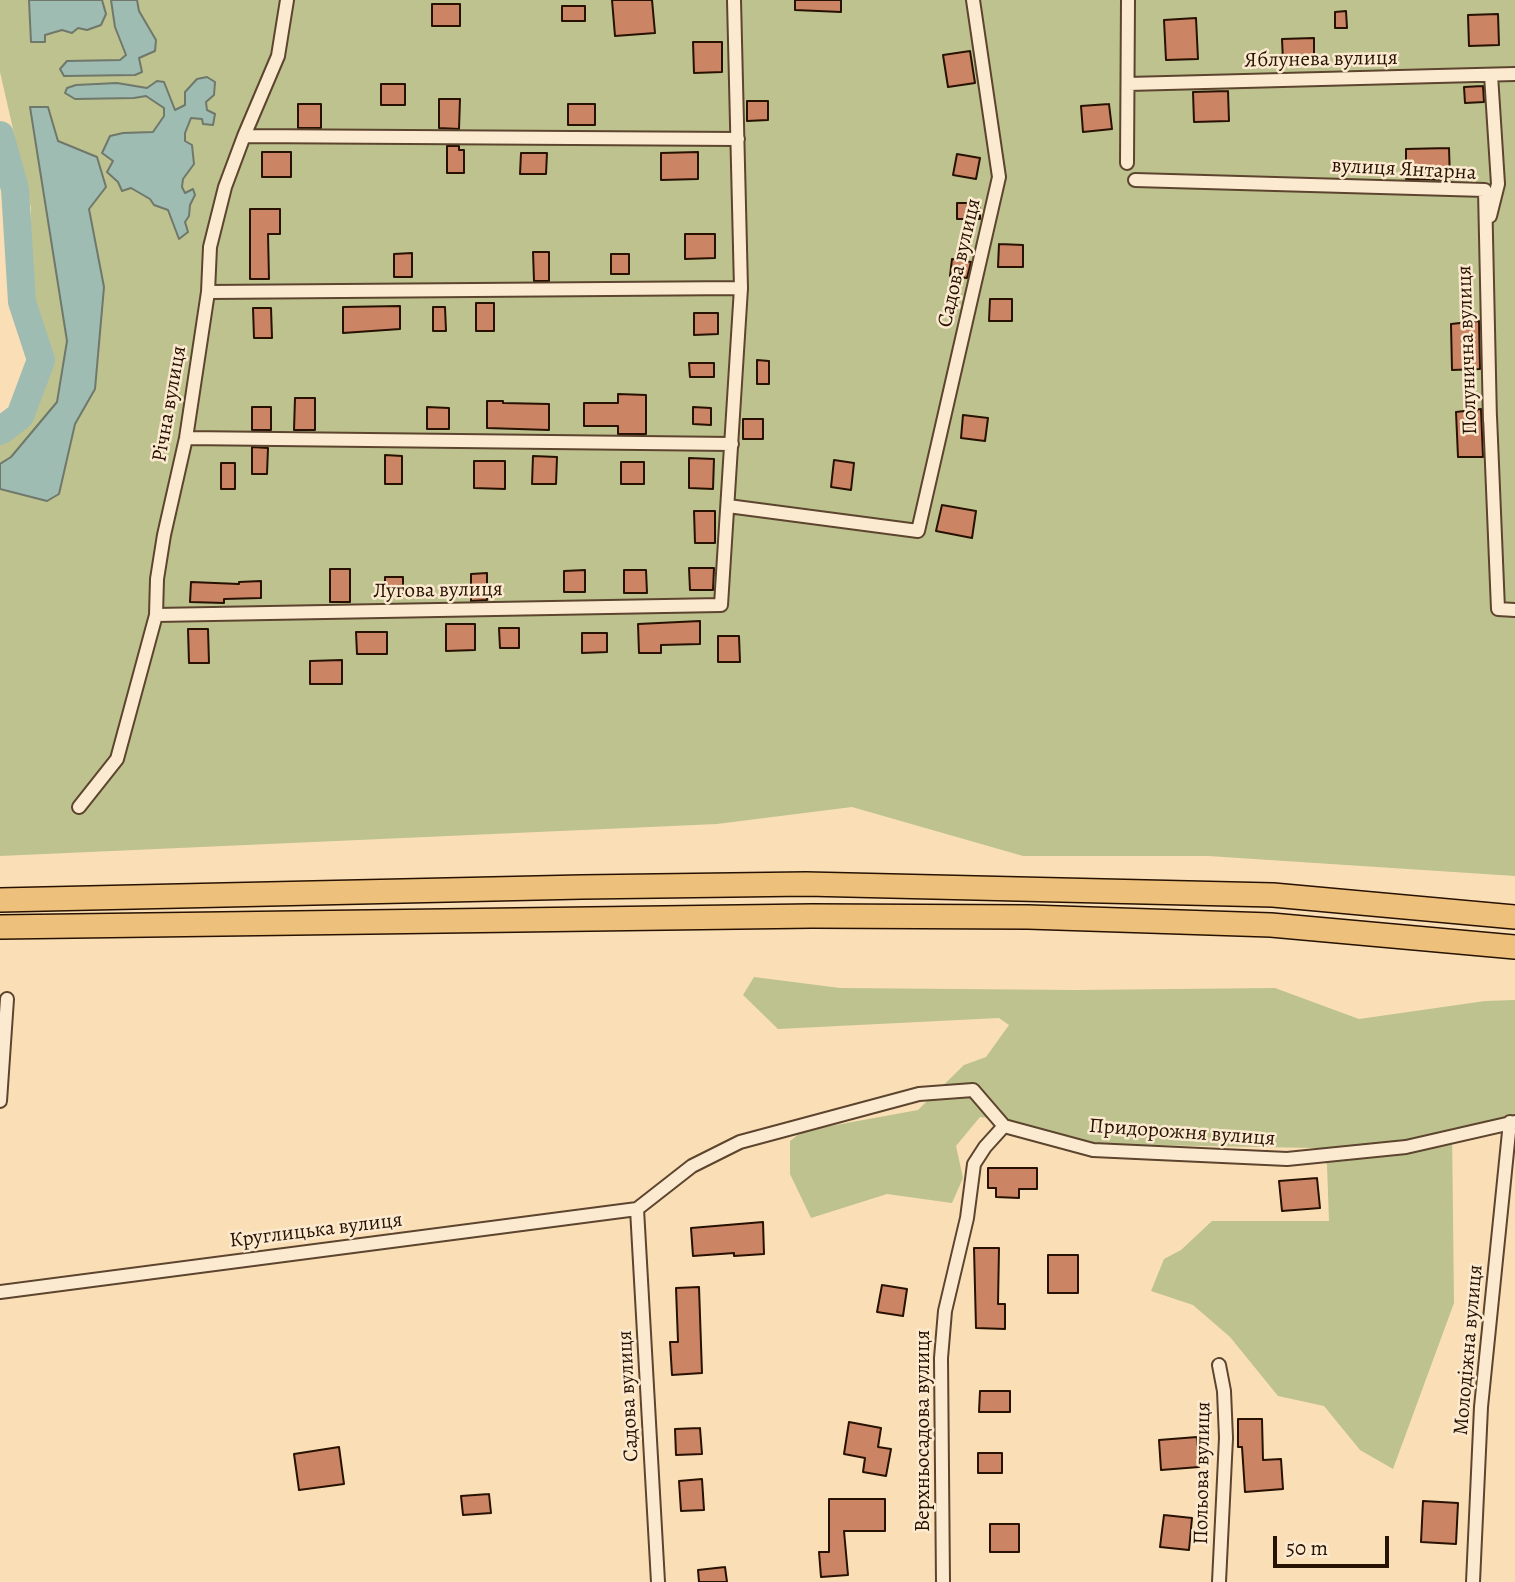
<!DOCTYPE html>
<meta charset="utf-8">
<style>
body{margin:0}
#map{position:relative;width:1515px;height:1582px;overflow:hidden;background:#fadfb6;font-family:Alegreya,serif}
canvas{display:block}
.scale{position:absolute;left:1273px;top:1536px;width:116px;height:32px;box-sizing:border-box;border:4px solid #271100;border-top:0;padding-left:9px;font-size:21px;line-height:24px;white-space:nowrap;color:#271100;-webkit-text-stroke:5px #fcead0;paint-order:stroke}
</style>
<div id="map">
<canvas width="1515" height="1582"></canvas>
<div class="scale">50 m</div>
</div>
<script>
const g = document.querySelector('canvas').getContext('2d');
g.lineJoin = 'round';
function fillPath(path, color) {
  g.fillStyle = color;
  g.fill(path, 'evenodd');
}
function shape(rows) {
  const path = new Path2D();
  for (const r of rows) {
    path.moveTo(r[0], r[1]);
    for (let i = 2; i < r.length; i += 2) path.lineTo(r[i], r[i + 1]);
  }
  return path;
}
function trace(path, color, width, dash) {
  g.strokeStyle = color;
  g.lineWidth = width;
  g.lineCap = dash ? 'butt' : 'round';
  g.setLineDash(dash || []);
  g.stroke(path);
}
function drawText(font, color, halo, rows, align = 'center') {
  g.font = font + ' Alegreya,serif';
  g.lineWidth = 5;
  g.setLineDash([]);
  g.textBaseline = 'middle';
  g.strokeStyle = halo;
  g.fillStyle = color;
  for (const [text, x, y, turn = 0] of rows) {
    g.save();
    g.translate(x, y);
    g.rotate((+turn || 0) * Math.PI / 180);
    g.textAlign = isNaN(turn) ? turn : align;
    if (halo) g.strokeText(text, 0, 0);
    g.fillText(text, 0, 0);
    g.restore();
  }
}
const green = shape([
 [0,0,1515,0,1515,876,1208,856,1023,856,852,807,717,824,0,856,0,444,29,419,53,364,29,279,31,208,0,72],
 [754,977,840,988,1076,990,1275,988,1359,1019,1485,1001,1515,1000,1515,1126,1452,1128,1454,1303,1393,1469,1360,1450,1324,1406,1278,1396,1230,1337,1193,1305,1151,1291,1164,1259,1181,1250,1212,1221,1329,1221,1327,1165,1317,1148,1091,1144,1008,1120,980,1117,956,1146,963,1178,952,1203,887,1194,811,1218,790,1174,790,1141,803,1131,918,1110,964,1065,986,1057,1009,1025,999,1018,778,1029,743,995]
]);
const water = shape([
 [29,0,102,0,106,14,101,25,87,30,78,28,72,33,62,30,45,35,45,42,31,42,29,0],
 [111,0,137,0,139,11,156,40,155,51,139,58,142,72,135,75,64,76,60,69,67,61,120,60,126,55,115,27,111,0],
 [207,77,215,82,214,95,206,102,207,110,215,114,213,125,203,124,202,119,191,118,185,133,185,141,192,145,194,164,183,179,182,187,185,193,193,189,195,195,190,205,189,216,185,222,188,232,179,239,168,210,154,205,150,199,131,188,122,191,118,182,107,172,113,161,102,153,110,136,123,133,153,132,164,116,164,108,146,96,134,98,75,99,65,93,67,88,76,85,117,83,147,88,157,81,164,82,175,110,185,105,185,92,197,79,207,77],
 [30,107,48,107,58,141,97,157,106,187,89,209,104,287,95,389,75,424,59,494,47,501,0,489,0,464,11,457,57,402,67,341,30,107]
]);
const river = shape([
 [0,135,15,189,22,302,41,360,20,416,0,431]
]);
const building = shape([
 [612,0,652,0,655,33,615,36,612,0],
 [795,0,841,0,841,12,795,10,795,0],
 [432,4,460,4,460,26,432,26,432,4],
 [562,6,585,6,585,21,562,21,562,6],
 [1346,11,1347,28,1335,28,1335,12,1346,11],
 [1498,14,1499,45,1469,46,1468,15,1498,14],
 [1196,18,1198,59,1166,60,1164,20,1196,18],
 [1314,38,1314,60,1283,61,1282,39,1314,38],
 [693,42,722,42,722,72,694,73,693,42],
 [970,51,975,83,948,87,943,55,970,51],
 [381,84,405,84,405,105,381,105,381,84],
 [1483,86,1484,102,1465,103,1464,87,1483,86],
 [1228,91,1229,121,1194,122,1193,92,1228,91],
 [439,99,460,99,459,129,439,128,439,99],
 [747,101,768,101,768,120,747,121,747,101],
 [298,104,321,104,321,128,298,128,298,104],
 [568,104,595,104,595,125,568,125,568,104],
 [1109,104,1112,129,1083,132,1081,106,1109,104],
 [447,146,459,146,459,150,464,150,464,173,447,173,447,146],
 [1449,148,1450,180,1406,179,1406,149,1449,148],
 [262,152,291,152,291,177,262,177,262,152],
 [698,152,698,179,661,180,661,153,698,152],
 [521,153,547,153,546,174,520,174,521,153],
 [957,154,980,158,976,179,953,175,957,154],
 [957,203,980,203,980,219,957,219,957,203],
 [250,209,280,209,280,234,268,234,269,279,250,279,250,209],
 [685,234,715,234,715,258,685,259,685,234],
 [999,244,1023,245,1023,267,998,267,999,244],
 [533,252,549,252,549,281,534,281,533,252],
 [412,253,412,277,394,277,394,254,412,253],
 [611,254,629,254,629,274,611,274,611,254],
 [952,259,971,262,967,278,950,276,952,259],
 [990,299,1012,299,1012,321,989,321,990,299],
 [476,303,494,303,494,331,476,331,476,303],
 [400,306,400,329,343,333,343,307,400,306],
 [433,307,445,307,446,331,433,331,433,307],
 [253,308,271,308,272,338,254,338,253,308],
 [694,313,718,313,718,334,694,335,694,313],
 [1479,321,1480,369,1452,370,1451,324,1479,321],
 [757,360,769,361,769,384,757,384,757,360],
 [689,363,714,363,714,377,690,377,689,363],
 [618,394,646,395,646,434,618,434,618,426,584,426,584,403,618,403,618,394],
 [295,398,315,398,315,430,294,430,295,398],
 [487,401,503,401,503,403,549,404,549,430,487,428,487,401],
 [252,407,271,407,271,430,252,430,252,407],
 [427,407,449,408,449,429,427,429,427,407],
 [693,407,711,408,711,425,693,424,693,407],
 [1481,409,1483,457,1458,457,1456,412,1481,409],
 [963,415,988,418,985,441,961,438,963,415],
 [743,419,763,419,763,439,743,439,743,419],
 [252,447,268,448,267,474,252,474,252,447],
 [385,455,402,456,402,484,385,484,385,455],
 [533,456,557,457,556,484,532,484,533,456],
 [689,458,714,459,713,489,689,488,689,458],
 [834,460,854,463,851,490,831,487,834,460],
 [474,461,505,461,505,489,474,488,474,461],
 [621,462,644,462,644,484,621,484,621,462],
 [221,463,235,463,235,489,221,489,221,463],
 [942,505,976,511,972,538,936,531,942,505],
 [694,511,715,511,715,543,695,543,694,511],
 [689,568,714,568,713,590,690,590,689,568],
 [330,569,350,569,350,602,330,602,330,569],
 [585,570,585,592,564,592,564,571,585,570],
 [624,570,646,570,647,593,624,593,624,570],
 [487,573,487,600,471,601,471,574,487,573],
 [385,577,403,577,403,595,385,595,385,577],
 [261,581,261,598,224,599,224,603,190,602,191,582,239,584,239,582,261,581],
 [700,621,700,644,661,645,661,653,639,653,638,624,700,621],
 [446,624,475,624,475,650,446,651,446,624],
 [499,628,519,628,519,648,500,648,499,628],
 [188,629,208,629,209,663,189,663,188,629],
 [356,632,387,632,387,654,357,654,356,632],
 [582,633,607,633,607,652,582,653,582,633],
 [718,636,739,636,740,662,718,662,718,636],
 [342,660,342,684,310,684,310,661,342,660],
 [988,1168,1037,1168,1037,1189,1019,1189,1019,1198,996,1197,996,1188,988,1188,988,1168],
 [1317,1178,1320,1208,1282,1211,1279,1181,1317,1178],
 [763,1222,764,1254,734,1256,734,1253,693,1256,691,1228,763,1222],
 [974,1248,999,1248,998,1304,1005,1304,1005,1329,976,1328,974,1248],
 [1048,1255,1078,1255,1078,1293,1048,1293,1048,1255],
 [882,1285,907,1289,903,1316,877,1312,882,1285],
 [699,1287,702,1373,672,1375,670,1342,678,1342,676,1288,699,1287],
 [980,1391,1010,1391,1010,1412,979,1412,980,1391],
 [1238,1419,1262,1419,1263,1460,1281,1459,1283,1489,1245,1492,1242,1447,1238,1447,1238,1419],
 [849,1422,881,1428,878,1447,891,1449,886,1476,863,1472,865,1458,844,1454,849,1422],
 [700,1428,702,1454,676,1455,675,1429,700,1428],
 [1197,1437,1199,1467,1161,1470,1159,1440,1197,1437],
 [339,1447,344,1484,299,1490,294,1454,339,1447],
 [978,1453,1002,1453,1002,1473,978,1473,978,1453],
 [702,1479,704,1510,681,1511,679,1481,702,1479],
 [489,1494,491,1513,463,1515,461,1496,489,1494],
 [829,1499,885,1499,885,1531,844,1531,848,1575,821,1577,819,1552,829,1552,829,1499],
 [1423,1501,1458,1503,1456,1544,1421,1542,1423,1501],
 [1164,1515,1192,1518,1189,1550,1160,1547,1164,1515],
 [990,1524,1019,1524,1019,1552,990,1552,990,1524],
 [725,1567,727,1582,699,1582,698,1570,725,1567]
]);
const street = shape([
 [1128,84,1515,74],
 [244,136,738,139],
 [1127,163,1128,0],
 [1135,180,1485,190,1490,421],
 [1490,216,1498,184,1491,75],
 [208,292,741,288],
 [1490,416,1498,609,1515,610],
 [186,438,732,444],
 [728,506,918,531,999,177,973,0],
 [156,615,721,605,741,288,734,0],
 [79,807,117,759,156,615,157,579,164,535,186,438,208,292,210,247,225,187,244,136,278,56,287,0],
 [0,1101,7,999],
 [637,1209,658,1582],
 [0,1292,637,1209,692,1166,740,1142,919,1094,973,1090,1004,1126,1093,1150,1287,1159,1406,1147,1515,1122],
 [943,1582,941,1358,945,1311,967,1218,974,1164,985,1147,1004,1126],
 [1219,1582,1226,1438,1224,1391,1219,1365],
 [1473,1582,1481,1407,1510,1122]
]);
const highway = shape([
 [0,900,582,887,806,884,1273,895,1515,917],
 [0,927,812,916,1028,917,1271,925,1515,947]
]);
const streetNames = [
 ["Яблунева вулиця",1321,60,-1],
 ["вулиця Янтарна",1404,170,3],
 ["Садова вулиця",960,263,-77],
 ["Полунична вулиця",1468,350,-92],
 ["Річна вулиця",170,404,-80],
 ["Лугова вулиця",438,591,-1],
 ["Придорожня вулиця",1182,1133,4],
 ["Круглицька вулиця",316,1231,-7],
 ["Молодіжна вулиця",1469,1350,-85],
 ["Садова вулиця",629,1396,-93],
 ["Верхньосадова вулиця",924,1431,-90],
 ["Польова вулиця",1203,1473,-89]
];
fillPath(green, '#bec28e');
fillPath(water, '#9fbcb3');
trace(water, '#6f786b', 2);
trace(river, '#9fbcb3', 28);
fillPath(building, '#cc8564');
trace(building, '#271100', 2);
trace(street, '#5c442e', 16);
trace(highway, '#271100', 26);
trace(street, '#fcead0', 12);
trace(highway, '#edc07b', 23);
drawText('21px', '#271100', '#fcead0', streetNames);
</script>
